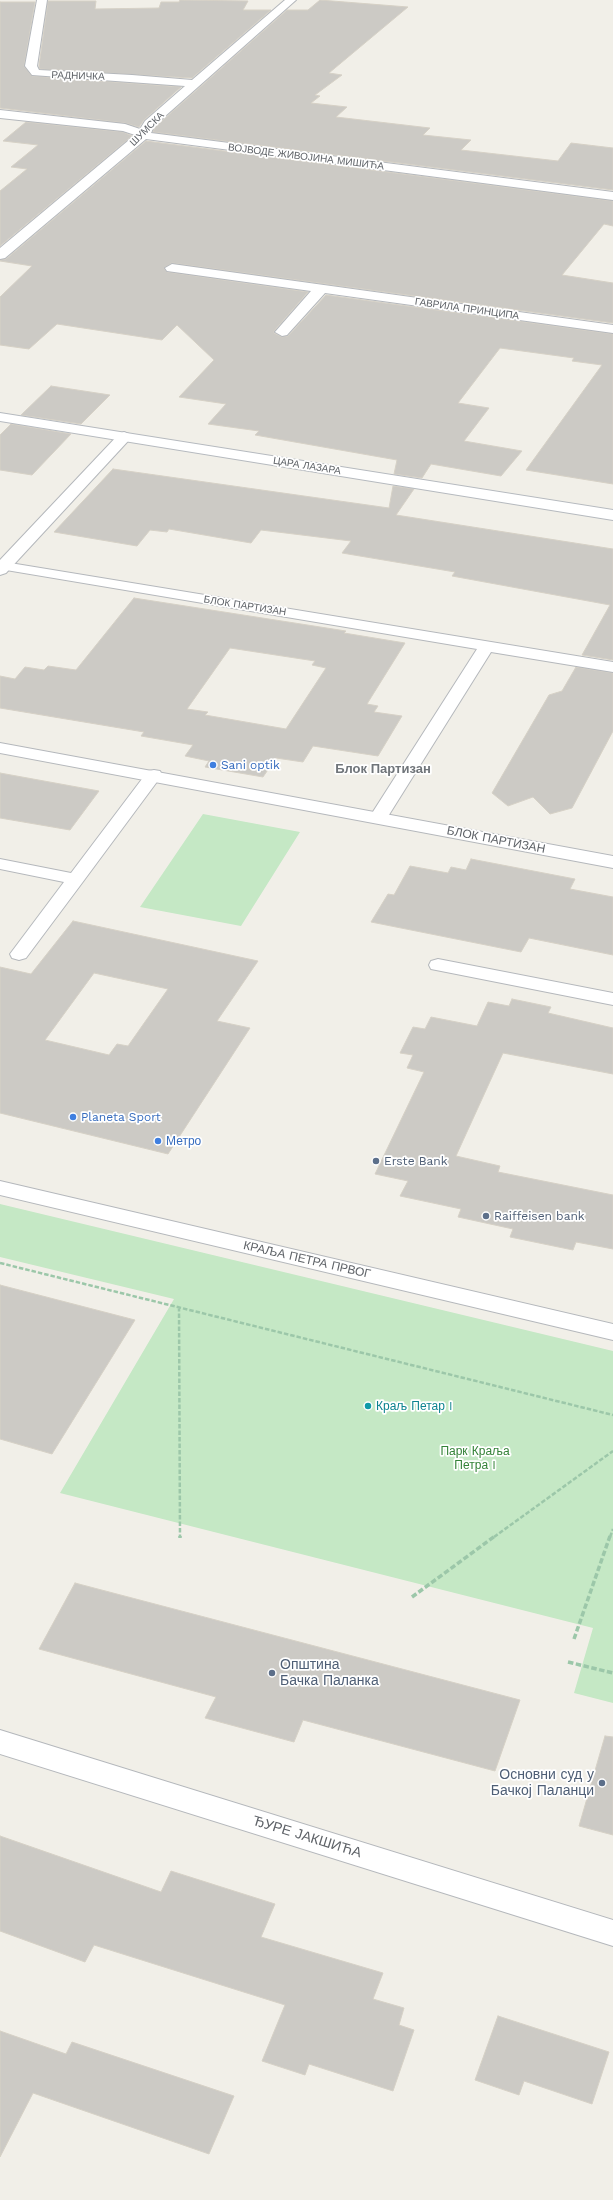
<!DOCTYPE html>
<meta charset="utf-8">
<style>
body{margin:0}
canvas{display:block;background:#f1efe8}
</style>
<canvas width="613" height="2200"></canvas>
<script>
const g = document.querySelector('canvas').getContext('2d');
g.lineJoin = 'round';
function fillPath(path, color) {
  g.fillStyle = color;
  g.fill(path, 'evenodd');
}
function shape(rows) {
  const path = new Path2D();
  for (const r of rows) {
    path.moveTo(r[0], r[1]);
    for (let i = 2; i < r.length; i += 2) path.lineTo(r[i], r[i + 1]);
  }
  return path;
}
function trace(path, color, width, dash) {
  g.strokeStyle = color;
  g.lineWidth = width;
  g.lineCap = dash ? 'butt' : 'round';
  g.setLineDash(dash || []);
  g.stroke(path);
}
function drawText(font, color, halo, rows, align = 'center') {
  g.font = font + ' "Work Sans",sans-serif';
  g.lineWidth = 3.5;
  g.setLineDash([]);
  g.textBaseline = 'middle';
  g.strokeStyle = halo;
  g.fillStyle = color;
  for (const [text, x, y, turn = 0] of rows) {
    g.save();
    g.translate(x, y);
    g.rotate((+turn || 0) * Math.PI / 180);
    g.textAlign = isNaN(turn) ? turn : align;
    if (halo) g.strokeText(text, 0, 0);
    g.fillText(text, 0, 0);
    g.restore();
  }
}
const green = shape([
 [203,814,300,832,241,926,140,907],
 [0,1204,613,1351,613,1703,574,1693,593,1628,60,1493,174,1299,0,1257]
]);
const building = shape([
 [180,0,248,1,243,10,271,10,192,78,40,69,39,66,48,1,96,1,95,9,159,8,161,2,179,2,180,0],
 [320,0,408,7,329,73,342,75,315,95,320,96,311,103,347,107,336,117,430,128,423,135,471,140,461,150,558,161,571,143,613,148,613,190,153,132,155,127,287,10,308,10,320,0],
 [0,2,35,2,24,66,32,76,181,87,144,120,139,127,125,123,0,108,0,2],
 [26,122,123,132,132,136,0,246,0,191,27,169,11,167,38,145,3,141,26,122],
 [146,141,613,201,613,226,604,224,562,275,613,283,613,323,172,263,164,268,167,272,308,292,274,331,274,333,282,337,288,336,326,295,613,334,613,484,526,470,602,365,572,361,574,358,500,348,458,403,489,408,464,441,522,451,501,476,431,464,422,478,394,474,397,460,255,435,259,431,208,424,226,404,179,397,214,360,177,325,162,340,57,324,29,349,0,345,0,297,32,266,0,261,0,260,6,259,146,141],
 [51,386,110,395,81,424,21,415,51,386],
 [11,424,71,434,32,475,0,470,0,435,11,424],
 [113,469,389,508,393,486,414,489,396,515,613,549,613,660,582,655,610,605,452,576,455,572,342,553,351,541,261,530,251,543,169,529,167,532,150,530,137,546,54,532,113,469],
 [134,598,346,631,344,633,405,643,367,704,378,706,374,712,402,716,378,756,313,746,303,762,276,758,263,777,205,767,209,761,185,756,193,745,141,736,144,732,0,708,0,676,15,679,25,667,44,670,48,666,76,670,134,598],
 [230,648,315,661,312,665,326,668,286,729,205,715,208,712,187,709,230,648],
 [576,667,613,673,613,731,572,808,550,814,533,797,508,806,492,793,549,695,562,691,576,667],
 [0,773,99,791,70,830,0,818,0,773],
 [471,859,575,879,570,889,613,897,613,955,529,938,521,952,371,922,388,894,394,895,410,866,448,873,451,867,466,870,471,859],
 [73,921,258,961,217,1021,250,1028,168,1154,0,1113,0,967,31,974,73,921],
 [94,973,168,989,128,1046,117,1044,109,1055,45,1040,94,973],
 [512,999,551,1007,548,1013,613,1028,613,1074,503,1053,456,1156,500,1166,498,1172,613,1195,613,1249,576,1242,573,1250,510,1237,513,1229,458,1217,461,1209,400,1196,408,1181,375,1174,424,1072,407,1068,413,1055,400,1053,413,1027,425,1029,431,1017,477,1026,488,1002,509,1006,512,999],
 [0,1285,135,1320,52,1454,0,1439,0,1285],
 [75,1583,520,1700,495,1771,303,1720,294,1742,205,1718,216,1697,39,1649,75,1583],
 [605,1736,613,1737,613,1835,579,1826,605,1736],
 [0,1836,161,1892,171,1871,275,1904,261,1937,383,1973,373,1999,404,2008,399,2025,414,2030,393,2091,309,2064,305,2075,262,2061,285,2005,94,1945,85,1962,0,1931,0,1836],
 [498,2016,609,2052,592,2104,524,2081,519,2095,475,2080,498,2016],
 [0,2031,66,2054,72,2042,234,2096,209,2154,33,2093,0,2157,0,2031]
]);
const pathFar1 = shape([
 [0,1263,613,1415],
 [179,1307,180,1537],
 [494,1537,613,1451],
 [610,1537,613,1529]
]);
const path = shape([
 [180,1536,180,1538],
 [412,1597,495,1536],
 [574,1639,610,1536],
 [568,1662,613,1673]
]);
const lane = shape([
 [4,562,613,662,613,672,491,652,387,818,384,822,378,823,372,822,369,818,477,649,0,569,0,563,4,562],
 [154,770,160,771,162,775,82,883,26,958,19,960,12,958,10,954,64,882,0,869,0,859,71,873,148,771,154,770],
 [438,959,613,993,613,1005,431,969,429,965,431,961,438,959]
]);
const street = shape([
 [37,0,47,0,37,66,39,70,132,75,192,80,285,0,296,0,154,126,151,133,613,192,613,200,146,139,5,258,0,259,0,248,135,135,123,131,0,118,0,110,125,124,140,129,145,121,185,86,32,75,25,66,37,0],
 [172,264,613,325,613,333,325,293,287,335,282,336,275,332,311,291,167,271,165,268,172,264],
 [124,432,129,434,132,437,129,440,6,573,0,575,0,560,119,434,124,432],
 [0,743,613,856,613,868,0,753,0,743],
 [0,1181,613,1324,613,1340,0,1195,0,1181],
 [0,1730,613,1920,613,1946,0,1754,0,1730]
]);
const secondary = shape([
 [0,413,613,510,613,520,0,421,0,413]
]);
const markers = [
 [213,765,4,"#3f7fe0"],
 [73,1117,4,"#3f7fe0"],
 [158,1141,4,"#3f7fe0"],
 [376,1161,4,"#5c6f8a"],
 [486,1216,4,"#5c6f8a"],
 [368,1406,4,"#0f9aa8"],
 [272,1673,4,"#5c6f8a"],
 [602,1783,4,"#5c6f8a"]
];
const farStreetnames = [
 ["РАДНИЧКА",78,76,2],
 ["ШУМСКА",147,129,-45],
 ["ВОЈВОДЕ ЖИВОЈИНА МИШИЋА",306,157,7],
 ["ГАВРИЛА ПРИНЦИПА",467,309,8],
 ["ЦАРА ЛАЗАРА",307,466,9],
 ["БЛОК ПАРТИЗАН",245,606,9]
];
const shopNames = [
 ["Sani optik",221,765],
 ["Planeta Sport",81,1117],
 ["Метро",166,1141]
];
const streetNames = [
 ["БЛОК ПАРТИЗАН",496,840,11],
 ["КРАЉА ПЕТРА ПРВОГ",307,1260,13]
];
const serviceNames = [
 ["Erste Bank",384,1161],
 ["Raiffeisen bank",494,1216]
];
const cultureNames = [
 ["Краљ Петар I",376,1406]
];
const parkNames = [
 ["Парк Краља",475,1451],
 ["Петра I",475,1465]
];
const neighbourhoodNames = [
 ["Блок Партизан",383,769]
];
const nearServicenames = [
 ["Општина",280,1665],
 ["Бачка Паланка",280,1681],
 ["Основни суд у",594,1775,"right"],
 ["Бачкој Паланци",594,1791,"right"]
];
const nearStreetnames = [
 ["ЂУРЕ ЈАКШИЋА",307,1837,17]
];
fillPath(green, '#c5e8c5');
fillPath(building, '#cccac5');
trace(building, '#d6d1c6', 1);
trace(lane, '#b5b8bc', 2);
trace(street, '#b5b8bc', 2);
trace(secondary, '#b6babf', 2);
trace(pathFar1, '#9cc7a9', 2.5, [4.5, 2]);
trace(path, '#9cc7a9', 3.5, [5.5, 2.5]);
fillPath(lane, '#fff');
fillPath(street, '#fff');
fillPath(secondary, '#fff');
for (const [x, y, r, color] of markers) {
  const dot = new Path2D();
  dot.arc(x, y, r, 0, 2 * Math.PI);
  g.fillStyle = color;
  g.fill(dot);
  trace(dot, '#fff', 1.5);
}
drawText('10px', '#5f6368', '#fff', farStreetnames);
drawText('12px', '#366cbe', '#fff', shopNames, 'left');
drawText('12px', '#5f6368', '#fff', streetNames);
drawText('12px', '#4e5e75', '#fff', serviceNames, 'left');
drawText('12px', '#0d838f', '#fff', cultureNames, 'left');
drawText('12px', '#348238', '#fff', parkNames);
drawText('bold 13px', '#70757a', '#fff', neighbourhoodNames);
drawText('14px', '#4e5e75', '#fff', nearServicenames, 'left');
drawText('14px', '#5f6368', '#fff', nearStreetnames);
</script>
